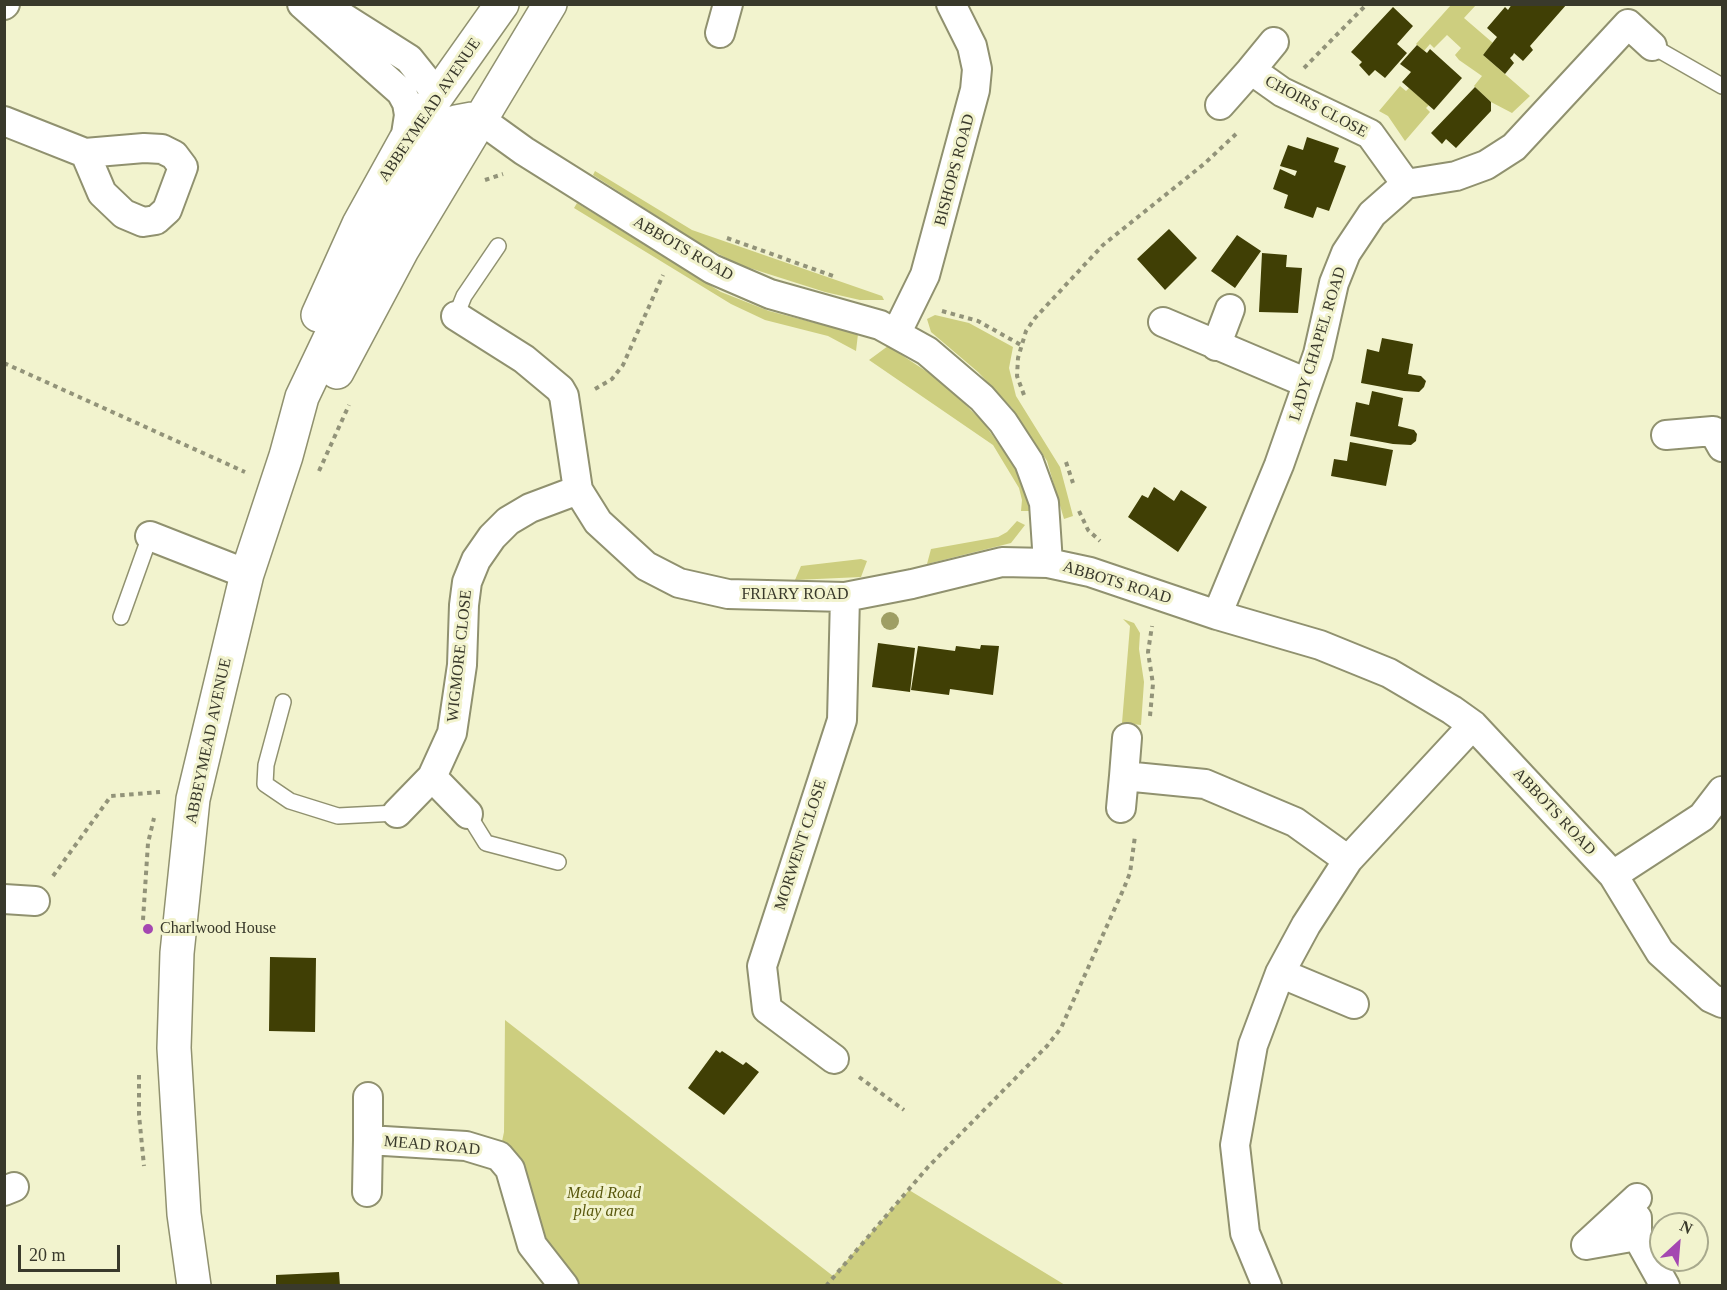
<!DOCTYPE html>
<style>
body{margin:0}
#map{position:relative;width:1727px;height:1290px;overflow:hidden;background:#f2f3ce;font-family:Georgia,serif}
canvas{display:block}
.frame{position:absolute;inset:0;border:6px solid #39392b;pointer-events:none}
.north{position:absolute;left:1649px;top:1212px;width:60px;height:60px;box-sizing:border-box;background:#f2f3ce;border:2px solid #a8a98d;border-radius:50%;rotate:26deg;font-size:16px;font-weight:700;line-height:24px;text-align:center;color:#39392b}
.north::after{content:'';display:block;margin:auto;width:21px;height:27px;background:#a447b1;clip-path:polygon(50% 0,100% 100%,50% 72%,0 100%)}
.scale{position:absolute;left:18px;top:1245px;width:102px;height:27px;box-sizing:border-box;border:3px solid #39392b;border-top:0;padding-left:8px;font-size:18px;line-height:21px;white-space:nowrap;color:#39392b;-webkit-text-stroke:4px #f2f3ce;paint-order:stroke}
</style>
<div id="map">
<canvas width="1727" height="1290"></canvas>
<div class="frame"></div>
<div class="north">N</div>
<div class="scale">20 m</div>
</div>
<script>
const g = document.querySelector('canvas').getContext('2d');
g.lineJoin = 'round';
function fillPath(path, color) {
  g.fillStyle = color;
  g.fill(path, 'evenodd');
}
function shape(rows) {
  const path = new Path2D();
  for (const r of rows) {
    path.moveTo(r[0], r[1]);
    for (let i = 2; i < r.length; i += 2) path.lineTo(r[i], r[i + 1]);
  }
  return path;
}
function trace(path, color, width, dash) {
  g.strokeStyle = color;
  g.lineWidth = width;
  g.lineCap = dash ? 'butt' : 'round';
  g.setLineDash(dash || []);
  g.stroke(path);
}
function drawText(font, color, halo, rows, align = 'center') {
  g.font = font + ' Georgia,serif';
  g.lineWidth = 6;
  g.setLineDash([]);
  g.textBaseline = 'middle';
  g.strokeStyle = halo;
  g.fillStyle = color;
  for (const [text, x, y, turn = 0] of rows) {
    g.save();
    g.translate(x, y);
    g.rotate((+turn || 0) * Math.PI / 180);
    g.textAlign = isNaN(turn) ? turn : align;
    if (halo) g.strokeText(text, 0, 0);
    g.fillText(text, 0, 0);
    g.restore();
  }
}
const green = shape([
 [1451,5,1476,5,1464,18,1493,43,1483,55,1530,96,1512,113,1491,102,1474,86,1482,76,1459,60,1455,55,1461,48,1447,35,1434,48,1430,44,1424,51,1416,44],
 [1400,86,1406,91,1409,88,1429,105,1426,108,1430,112,1405,141,1388,116,1379,111],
 [595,171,692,230,882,296,884,300,860,300,825,292,737,264,697,242,593,175],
 [577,203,721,292,769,311,858,334,856,351,828,336,765,320,731,304,574,208],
 [935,315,969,323,1013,347,1009,368,1016,396,1060,467,1073,516,1064,519,1047,461,1012,408,978,372,931,332,927,319],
 [888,346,941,381,983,422,1012,463,1027,494,1030,511,1021,511,1022,500,1019,488,993,445,869,360],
 [1017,521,1025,525,1011,543,927,564,931,549,998,537,1007,532],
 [861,559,867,561,861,577,795,580,801,566],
 [1123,619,1134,623,1140,633,1139,649,1144,682,1141,725,1122,723,1130,626],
 [505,1020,833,1276,909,1190,1065,1285,564,1285,499,1156,504,1132]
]);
const building = shape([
 [1512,4,1567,4,1530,46,1533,50,1523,61,1514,53,1513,55,1510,58,1514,63,1505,74,1483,55,1497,37,1487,28,1505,7,1508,10],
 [1393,7,1413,26,1397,44,1407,53,1385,78,1375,70,1369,76,1359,65,1362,62,1351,52],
 [1417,45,1427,53,1430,49,1462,78,1434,110,1402,82,1411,72,1400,64],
 [1475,87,1491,102,1491,111,1456,148,1446,139,1442,144,1431,133],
 [1307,137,1339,148,1334,162,1346,166,1329,211,1317,207,1313,218,1284,208,1288,195,1273,189,1280,169,1295,176,1297,171,1280,166,1288,145,1303,150],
 [1169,229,1197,258,1165,290,1137,259],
 [1237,235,1261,251,1235,288,1211,271],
 [1262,253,1287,255,1286,267,1302,268,1298,313,1259,312],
 [1382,338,1413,344,1408,374,1421,376,1426,381,1424,387,1419,392,1404,391,1361,383,1367,349,1379,352],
 [1372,391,1403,398,1398,426,1414,430,1417,434,1416,441,1411,445,1393,444,1350,436,1356,402,1369,405],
 [1350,442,1393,450,1386,486,1331,476,1334,459,1347,461],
 [1154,487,1174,501,1181,490,1207,507,1178,552,1128,517,1142,495,1148,498],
 [878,643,915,648,910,692,872,687],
 [981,645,999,646,993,695,950,689,949,695,911,690,918,646,955,651,956,646,980,649],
 [270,957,316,958,315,1032,269,1031],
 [716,1050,720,1053,722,1051,743,1065,746,1062,759,1072,724,1115,688,1088],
 [339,1272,340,1286,276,1286,276,1275]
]);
const path = shape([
 [1304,68,1367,4],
 [485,180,503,174],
 [727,238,833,276],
 [942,311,978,321,1021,345],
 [4,363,245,472],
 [595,389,612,379,623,365,663,275],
 [1024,395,1017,376,1018,358,1026,331,1035,318,1103,245,1204,164,1236,134],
 [1066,462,1073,483],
 [319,471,349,405],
 [1079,511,1088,530,1100,541],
 [1150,716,1153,684,1148,652,1152,626],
 [53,876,111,796,160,792],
 [143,920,148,843,154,818],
 [139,1075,139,1115,144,1166],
 [859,1077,904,1110],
 [826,1286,928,1167,1047,1046,1061,1028,1124,888,1130,873,1135,836]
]);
const service = shape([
 [1652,46,1722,86],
 [456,316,464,296,498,246],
 [121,617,150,536],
 [283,702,266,765,265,784,290,801,338,816,397,813],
 [468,814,486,843,558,862]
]);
const minor = shape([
 [302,4,401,92,407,103,409,115,405,141],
 [322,4,409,59,437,94],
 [4,5,5,4],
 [720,33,728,4],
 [1251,70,1274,42],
 [1220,105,1251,70,1282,92,1370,134,1406,184],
 [481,120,524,151,712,269,770,294,880,325,927,351,982,398,1003,422,1029,462,1044,503,1048,563,1090,572,1217,615,1320,645,1389,673,1452,710,1473,725,1613,875,1660,952,1711,998,1722,1003],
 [4,121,85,153,144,148,162,149,174,155,183,167,167,210,156,220,143,222,124,214,102,193,85,153],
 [1163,322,1307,383],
 [897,332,925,275,975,90,977,69,972,46,951,4],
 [1216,346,1230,309],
 [1666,435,1713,431,1722,447],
 [578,490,598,522,646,566,679,583,728,594,845,597,912,584,1002,562,1048,563],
 [150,536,247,574],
 [1217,615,1279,465,1318,354,1334,283,1346,253,1372,214,1406,184,1456,176,1486,165,1514,147,1628,24,1652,46],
 [1127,738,1124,776,1205,784,1295,822,1348,860],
 [432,777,468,814],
 [1121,808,1124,776],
 [397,813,432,777,452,733,462,665,464,605,467,582,476,560,492,537,508,521,530,508,578,490,564,396,560,389,524,359,456,316],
 [1613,875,1702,817,1722,791],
 [4,899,35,901],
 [1280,973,1354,1004],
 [834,1059,767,1009,762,966,842,720,845,597],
 [368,1097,368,1140,466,1146,499,1156,510,1169,532,1245,564,1286],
 [4,1191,14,1187],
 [367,1192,368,1140],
 [1637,1218,1637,1236,1665,1286],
 [1637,1236,1586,1245,1637,1198],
 [1267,1286,1245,1233,1235,1145,1253,1045,1280,973,1306,925,1348,860,1473,725]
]);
const tertiary = shape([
 [318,315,359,224,405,141,502,4],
 [337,372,402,250,550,4],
 [194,1286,184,1214,174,1048,177,953,193,799,247,574,286,456,302,397,353,290,404,194,439,136,456,122,472,119,481,120]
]);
const trees = [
 [890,621]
];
const markers = [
 [148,929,6,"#a447b1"]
];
const streetNames = [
 ["CHOIRS CLOSE",1316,107,28],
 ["ABBEYMEAD AVENUE",430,110,-56],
 ["BISHOPS ROAD",955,170,-75],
 ["ABBOTS ROAD",683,249,30],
 ["LADY CHAPEL ROAD",1318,344,-73],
 ["ABBOTS ROAD",1117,583,17],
 ["FRIARY ROAD",795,595],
 ["WIGMORE CLOSE",460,656,-84],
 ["ABBEYMEAD AVENUE",209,741,-78],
 ["ABBOTS ROAD",1554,812,47],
 ["MORWENT CLOSE",801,845,-72],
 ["MEAD ROAD",432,1146,5]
];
const poiNames = [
 ["Charlwood House",160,929]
];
const parkNames = [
 ["Mead Road",604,1194],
 ["play area",604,1212]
];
fillPath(green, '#cdce7f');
fillPath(building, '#403f05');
trace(service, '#90916f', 18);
trace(minor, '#90916f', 32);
trace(tertiary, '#90916f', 36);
trace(path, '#929379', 4, [4.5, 4.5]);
trace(service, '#fff', 15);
trace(minor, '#fff', 28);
trace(tertiary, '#fff', 33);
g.fillStyle = '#9e9e64';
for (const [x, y] of trees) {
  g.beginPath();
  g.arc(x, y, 9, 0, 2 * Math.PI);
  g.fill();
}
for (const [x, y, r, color] of markers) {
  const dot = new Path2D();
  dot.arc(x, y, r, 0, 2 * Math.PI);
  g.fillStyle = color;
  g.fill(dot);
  trace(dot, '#f2f3ce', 2);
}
drawText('16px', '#39392b', '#f2f3ce', streetNames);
drawText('16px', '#39392b', '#f2f3ce', poiNames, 'left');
drawText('italic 16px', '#59580d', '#f2f3ce', parkNames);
</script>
